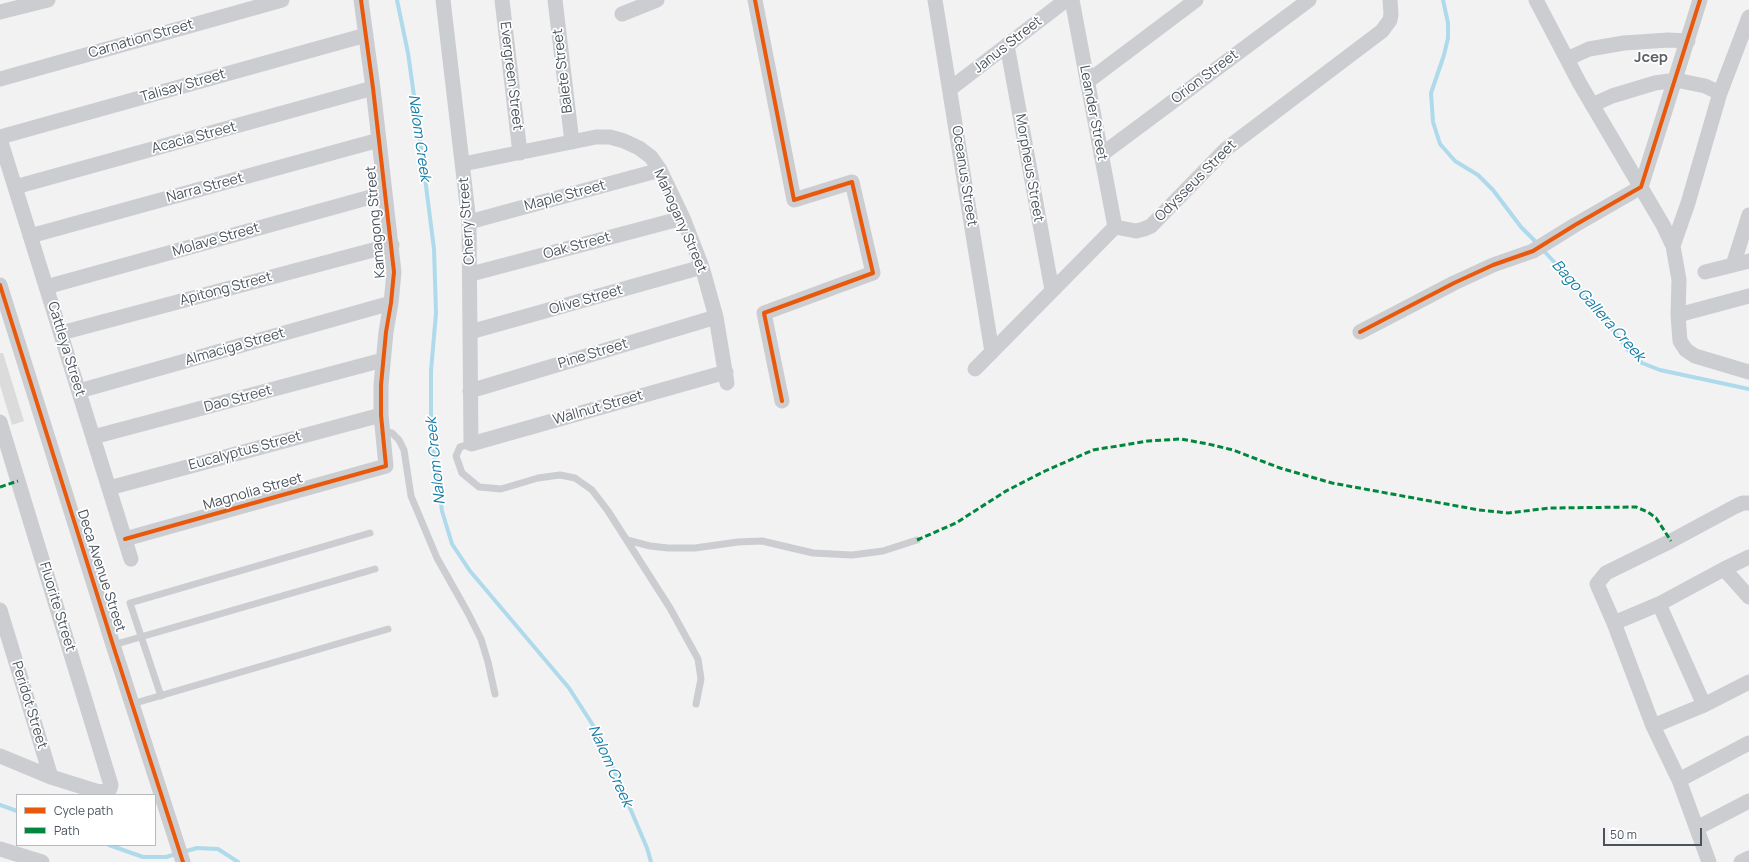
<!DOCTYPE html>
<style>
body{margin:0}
#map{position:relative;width:1749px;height:862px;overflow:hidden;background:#f2f2f2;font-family:Manrope,sans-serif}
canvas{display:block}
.legend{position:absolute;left:16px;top:794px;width:140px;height:52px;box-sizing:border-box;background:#fff;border:1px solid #b7babe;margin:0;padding:5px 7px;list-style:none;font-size:12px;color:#4a535d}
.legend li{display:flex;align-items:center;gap:8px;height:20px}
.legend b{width:20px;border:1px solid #b7babe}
.scale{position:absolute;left:1603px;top:828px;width:99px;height:18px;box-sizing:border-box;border:2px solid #4a535d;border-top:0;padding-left:5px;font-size:12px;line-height:14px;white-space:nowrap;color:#4a535d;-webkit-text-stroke:3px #fff;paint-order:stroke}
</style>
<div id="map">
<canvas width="1749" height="862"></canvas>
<ul class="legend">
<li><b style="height:5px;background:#e8590c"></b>Cycle path</li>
<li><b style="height:5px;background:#00873e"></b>Path</li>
</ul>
<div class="scale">50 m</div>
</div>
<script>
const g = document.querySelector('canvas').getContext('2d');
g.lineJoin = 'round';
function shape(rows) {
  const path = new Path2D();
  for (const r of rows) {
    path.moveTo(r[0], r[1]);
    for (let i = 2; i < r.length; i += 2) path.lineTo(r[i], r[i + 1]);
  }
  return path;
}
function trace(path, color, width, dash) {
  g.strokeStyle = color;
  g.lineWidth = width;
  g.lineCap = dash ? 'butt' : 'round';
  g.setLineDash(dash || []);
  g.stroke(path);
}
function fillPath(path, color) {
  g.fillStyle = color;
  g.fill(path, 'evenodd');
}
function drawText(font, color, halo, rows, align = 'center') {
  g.font = font + ' Manrope,sans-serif';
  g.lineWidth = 3.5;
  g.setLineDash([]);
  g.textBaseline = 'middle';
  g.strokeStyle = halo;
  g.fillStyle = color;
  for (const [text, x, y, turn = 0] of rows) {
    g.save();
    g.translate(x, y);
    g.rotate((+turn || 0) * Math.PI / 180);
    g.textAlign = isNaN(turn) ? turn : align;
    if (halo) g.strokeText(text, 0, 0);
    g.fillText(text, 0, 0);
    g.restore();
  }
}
const stream = shape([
 [397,0,408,53,419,131,434,249,436,313,431,371,431,433,442,511,452,544,470,571,569,688,598,733,647,848,651,862],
 [1443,0,1448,23,1448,38,1444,55,1431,93,1433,122,1440,144,1455,161,1478,175,1493,190,1521,227,1538,244],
 [1543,250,1596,307,1628,350,1642,363,1660,370,1749,389],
 [0,805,17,811],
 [109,845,143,857,166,857,197,848,218,849,238,862]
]);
const building = shape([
 [0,353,3,353,24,421,12,425,0,385]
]);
const lane = shape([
 [383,430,392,433,399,440,404,450,411,496,437,558,468,613,481,639,488,662,495,694],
 [471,444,460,447,456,456,462,473,479,487,501,489,538,478,560,475,575,478,592,490,608,511,670,608,698,659,701,679,696,704],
 [627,540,650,546,668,548,695,548,738,542,762,541,813,553,852,555,883,551,917,540],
 [113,645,375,569],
 [161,696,130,603,370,533],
 [132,704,388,629]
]);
const street = shape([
 [443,0,469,222,471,444,726,372],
 [502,0,520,153],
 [555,0,572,142],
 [755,0,794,200,852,182,873,273,764,313,782,401],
 [935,0,992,352],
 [1072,0,1115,227],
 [1536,0,1580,84,1663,225,1673,246,1679,280,1678,315,1680,341,1686,350,1695,356,1749,372],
 [0,12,48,0],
 [622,14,657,0],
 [1007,45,1052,290],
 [1567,59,1589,49,1624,43,1668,40,1688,41],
 [0,79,282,0],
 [1087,82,1196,0],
 [950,89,1066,0],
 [1592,105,1612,96,1655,83,1676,80,1705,86,1720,93],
 [0,137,366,35],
 [0,139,131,559],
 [1101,155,1309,0],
 [463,164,596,137,610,137,624,141,639,148,651,157,660,170,683,218,702,267,716,317,727,383],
 [15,187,373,88],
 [469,222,660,170],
 [1115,227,1136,231,1144,229,1151,226,1226,149,1382,31,1390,20,1391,14,1390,0],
 [30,236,379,140],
 [1673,246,1688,203,1720,93,1749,17],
 [1733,265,1749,215],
 [1705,272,1749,261],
 [471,274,683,218],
 [0,285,113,645,183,862],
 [46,287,385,193],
 [1678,315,1749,296],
 [470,332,702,267],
 [1360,332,1454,283,1493,265,1533,251,1575,225,1641,187,1700,0],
 [61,333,392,245],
 [975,369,1115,227],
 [79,391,391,303],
 [470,391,716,317],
 [0,422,111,785,110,789,107,791,99,792,51,777,0,756],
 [93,437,383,360],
 [109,488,381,415],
 [1749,503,1743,503,1736,506,1671,541,1606,573,1597,584,1614,623,1653,726,1679,780,1749,743],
 [125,539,386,466,381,415,381,385,386,332,391,303,394,272,373,88,361,0],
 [1724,569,1749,597],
 [1659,604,1704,705],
 [0,610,51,777],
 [1614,623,1659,604,1724,569,1749,557],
 [1653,726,1704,705,1749,682],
 [1679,780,1709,862],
 [1697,828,1749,801],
 [0,849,42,862],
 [1741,862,1749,858]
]);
const quiet = shape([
 [0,487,18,481],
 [917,540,956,523,1006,491,1045,471,1093,450,1148,441,1181,439,1208,444,1233,450,1280,468,1332,483,1479,510,1508,513,1550,508,1636,507,1648,512,1656,518,1671,541]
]);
const cycleway = shape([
 [755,0,794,200,852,182,873,273,764,313,782,401],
 [0,285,113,645,183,862],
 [1360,332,1454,283,1493,265,1533,251,1575,225,1641,187,1700,0],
 [125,539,386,466,381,415,381,385,386,332,391,303,394,272,373,88,361,0]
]);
const streetNames = [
 ["Carnation Street",141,39,-16],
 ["Janus Street",1008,45,-38],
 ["Balete Street",563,71,-97],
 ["Evergreen Street",511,76,83],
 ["Orion Street",1205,77,-37],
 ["Talisay Street",183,86,-16],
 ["Leander Street",1093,113,79],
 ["Acacia Street",194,138,-15],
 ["Morpheus Street",1029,168,80],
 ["Oceanus Street",964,176,81],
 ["Odysseus Street",1196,181,-45],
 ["Narra Street",205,188,-15],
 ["Maple Street",565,196,-15],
 ["Cherry Street",467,221,-94],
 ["Mahogany Street",680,221,66],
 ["Kamagong Street",376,222,-95],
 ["Molave Street",216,240,-16],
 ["Oak Street",577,246,-15],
 ["Apitong Street",226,289,-15],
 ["Olive Street",586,300,-16],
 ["Almaciga Street",235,347,-16],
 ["Cattleya Street",66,349,73],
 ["Pine Street",593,354,-17],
 ["Dao Street",238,399,-15],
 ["Wallnut Street",598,408,-16],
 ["Eucalyptus Street",245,451,-15],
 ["Magnolia Street",253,492,-16],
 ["Deca Avenue Street",101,571,72],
 ["Fluorite Street",57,607,73],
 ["Peridot Street",29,705,73]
];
const neighbourhoodNames = [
 ["Jcep",1651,58]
];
const waterNames = [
 ["Nalom Creek",419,138,82],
 ["Bago Gallera Creek",1598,311,48],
 ["Nalom Creek",436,461,-96],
 ["Nalom Creek",610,766,66]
];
trace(stream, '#afdaeb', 4);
fillPath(building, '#dbdbdc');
trace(lane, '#cccdd0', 7);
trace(street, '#cccdd0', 15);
trace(quiet, '#00873e', 3, [6, 3]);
trace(cycleway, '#e8590c', 4);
drawText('14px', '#4a535d', '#fff', streetNames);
drawText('bold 15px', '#5e6165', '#fff', neighbourhoodNames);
drawText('italic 15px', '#157da5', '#fff', waterNames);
</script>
